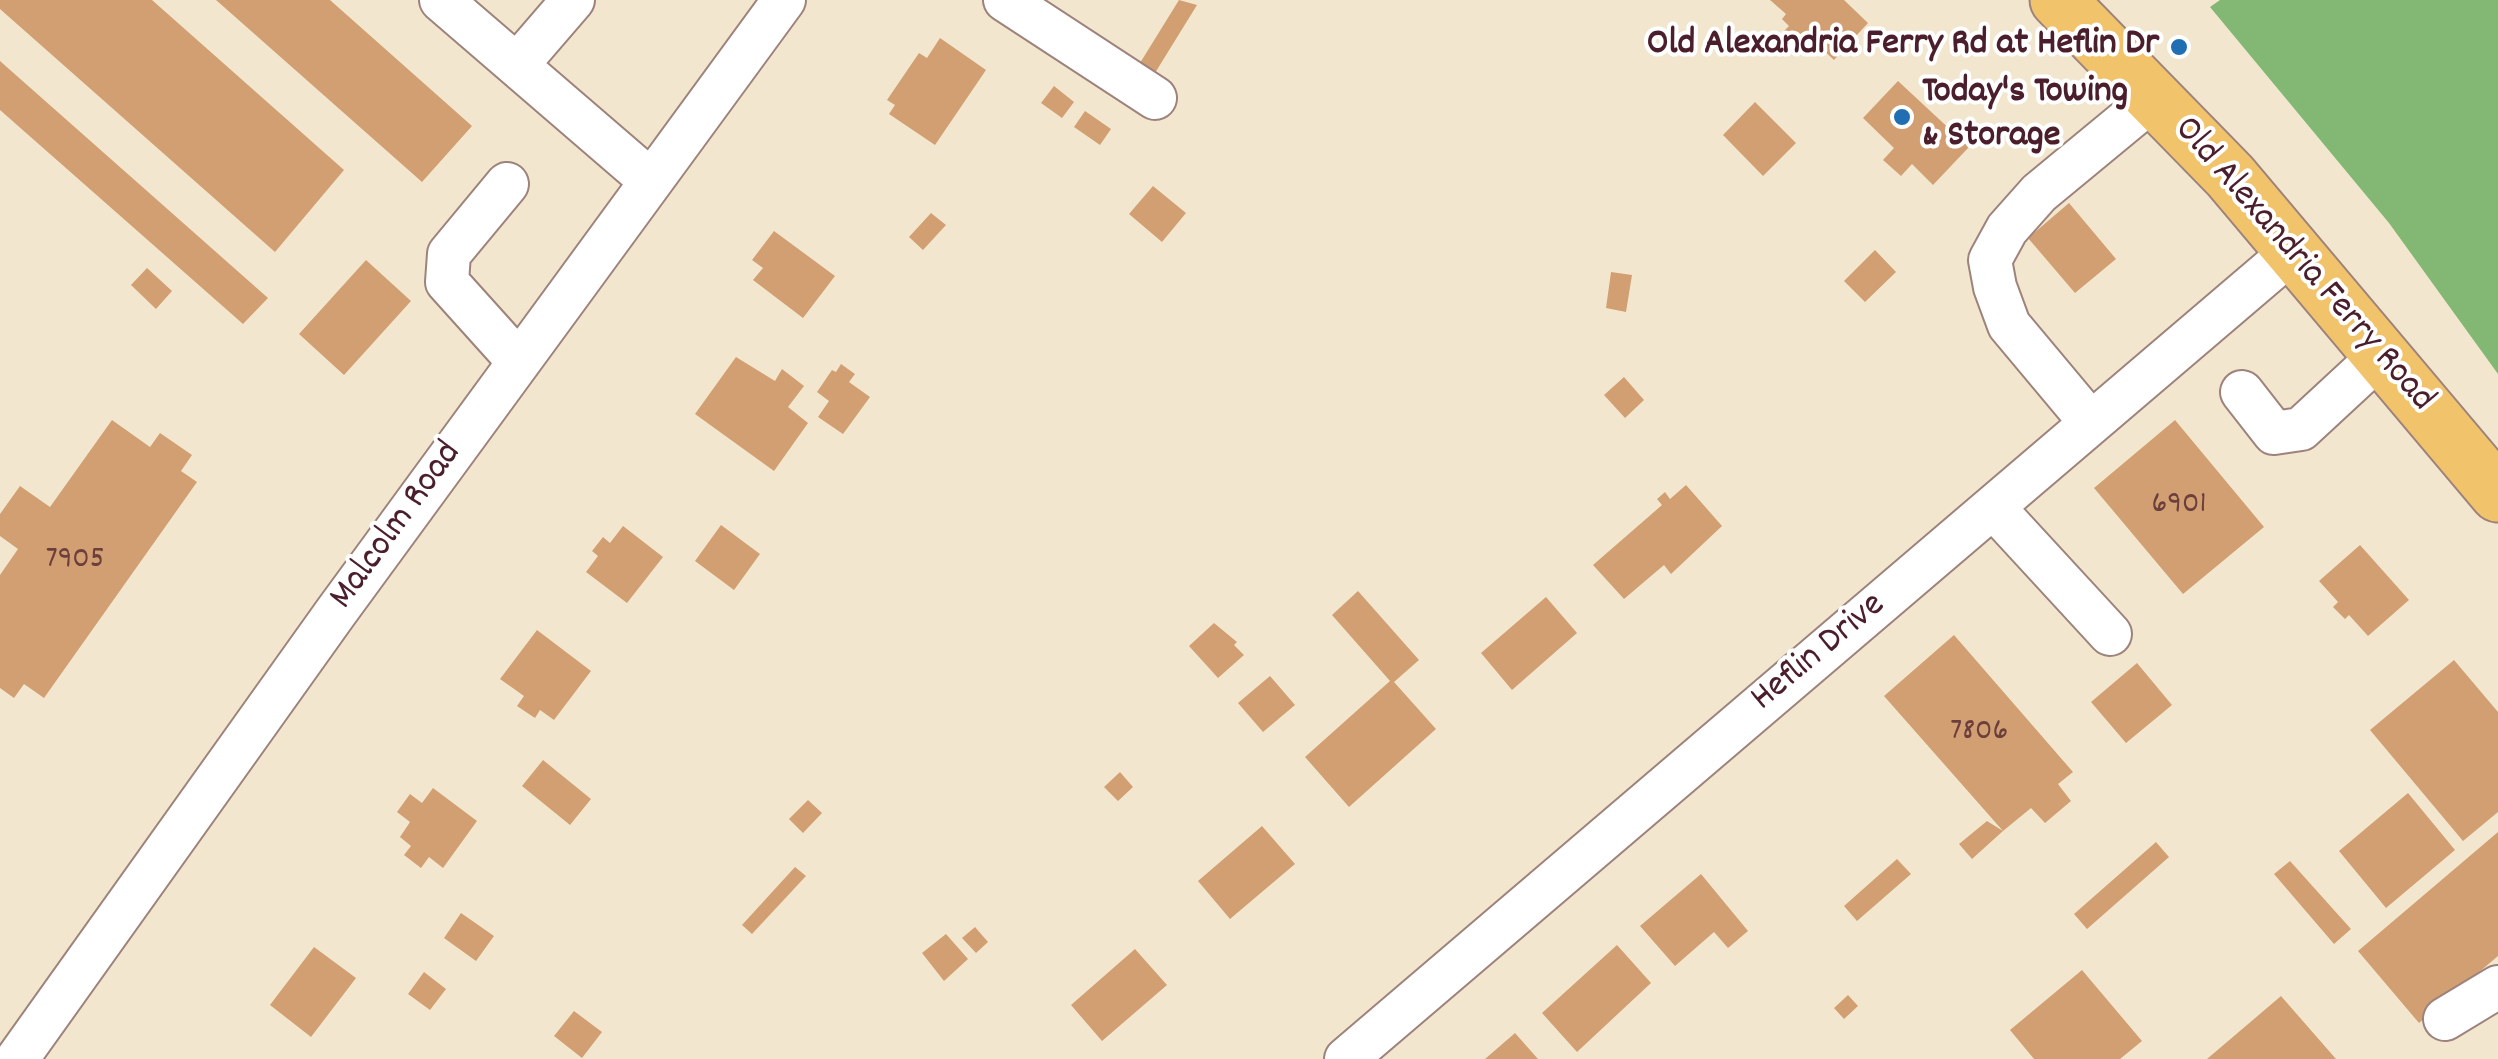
<!DOCTYPE html>
<style>
body{margin:0}
canvas{display:block;background:#f2e7ce}
</style>
<canvas width="2498" height="1059"></canvas>
<script>
const g = document.querySelector('canvas').getContext('2d');
g.lineJoin = 'round';
function fillPath(path, color) {
  g.fillStyle = color;
  g.fill(path, 'evenodd');
}
function shape(rows) {
  const path = new Path2D();
  for (const r of rows) {
    path.moveTo(r[0], r[1]);
    for (let i = 2; i < r.length; i += 2) path.lineTo(r[i], r[i + 1]);
  }
  return path;
}
function trace(path, color, width, dash) {
  g.strokeStyle = color;
  g.lineWidth = width;
  g.lineCap = dash ? 'butt' : 'round';
  g.setLineDash(dash || []);
  g.stroke(path);
}
function drawText(font, color, halo, rows, align = 'center') {
  g.font = font + ' Dekko,sans-serif';
  g.lineWidth = 8;
  g.setLineDash([]);
  g.textBaseline = 'middle';
  g.strokeStyle = halo;
  g.fillStyle = color;
  for (const [text, x, y, turn = 0] of rows) {
    g.save();
    g.translate(x, y);
    g.rotate((+turn || 0) * Math.PI / 180);
    g.textAlign = isNaN(turn) ? turn : align;
    if (halo) g.strokeText(text, 0, 0);
    g.fillText(text, 0, 0);
    g.restore();
  }
}
const forest = shape([
 [2220,0,2498,0,2498,374,2389,223,2210,7]
]);
const building = shape([
 [0,0,152,0,344,170,275,252,0,9],
 [216,0,330,0,472,126,422,182],
 [1179,0,1197,5,1155,73,1140,63],
 [1770,0,1844,0,1868,23,1834,60,1806,34,1795,46,1781,34,1789,26,1782,19,1786,14],
 [940,38,986,70,935,145,889,114,895,105,887,100,919,53,927,58],
 [0,61,268,298,243,324,0,110],
 [1898,81,1969,147,1933,185,1912,164,1901,176,1883,160,1894,148,1863,118],
 [1054,86,1074,102,1062,118,1041,103],
 [1755,102,1796,143,1763,176,1723,135],
 [1085,111,1111,129,1100,145,1074,127],
 [1153,186,1186,213,1162,242,1129,214],
 [2069,203,2116,259,2075,293,2028,238],
 [931,213,946,225,923,250,909,237],
 [774,231,835,276,803,318,753,280,763,268,752,260],
 [1875,250,1896,272,1865,302,1844,281],
 [366,260,411,301,344,375,299,334],
 [147,268,172,291,156,309,131,285],
 [1611,272,1632,275,1626,312,1606,308],
 [736,357,775,381,782,369,804,386,788,407,808,423,774,471,695,414],
 [841,364,855,374,849,382,870,397,843,434,818,417,829,401,817,392,832,370,836,372],
 [1624,377,1644,400,1625,418,1604,395],
 [112,420,150,447,160,433,192,455,181,471,197,482,44,698,24,684,14,698,0,688,0,575,18,549,0,536,0,514,20,486,50,507],
 [2175,420,2264,527,2183,594,2094,488],
 [1686,485,1722,526,1671,574,1664,565,1624,599,1593,565,1662,505,1657,499,1665,492,1670,499],
 [721,525,760,554,734,590,695,561],
 [623,526,663,557,627,603,586,572,598,556,592,551,603,537,610,543],
 [2360,545,2409,600,2368,636,2349,615,2345,619,2333,607,2338,602,2319,581],
 [1358,591,1419,660,1394,682,1436,729,1349,807,1305,757,1390,681,1332,615],
 [1546,597,1577,633,1512,690,1481,653],
 [1214,623,1237,642,1234,645,1244,655,1218,678,1189,646],
 [537,630,591,671,554,720,540,710,535,718,517,706,524,696,500,679],
 [1954,635,2073,772,2058,784,2071,801,2045,823,2031,808,2003,831,1884,696],
 [2454,660,2498,712,2498,812,2463,841,2370,730],
 [2137,663,2172,705,2126,743,2091,702],
 [1270,676,1295,705,1263,732,1238,703],
 [543,760,591,799,570,825,522,786],
 [1120,772,1133,787,1118,801,1104,787],
 [433,788,477,821,443,868,429,857,421,868,404,855,411,846,400,837,410,822,397,812,410,794,422,803],
 [2408,793,2455,850,2386,908,2339,851],
 [808,800,822,813,803,833,789,819],
 [1987,821,2003,831,1972,859,1959,844],
 [1262,826,1295,864,1230,919,1198,881],
 [2498,832,2498,956,2419,1023,2358,951],
 [2156,842,2169,857,2087,929,2074,914],
 [1897,859,1911,874,1857,921,1844,906],
 [2290,861,2351,929,2334,944,2274,874],
 [795,867,806,876,752,934,742,925],
 [1701,874,1748,931,1728,948,1714,932,1675,966,1640,926],
 [461,913,494,936,476,961,444,938],
 [975,927,988,942,976,953,962,938],
 [946,934,968,959,944,981,922,953],
 [1617,945,1651,983,1577,1052,1542,1013],
 [314,947,356,978,311,1037,270,1005],
 [1135,949,1167,985,1102,1041,1071,1005],
 [2082,970,2142,1041,2120,1059,2034,1059,2010,1030],
 [424,972,446,989,430,1010,408,994],
 [1848,995,1858,1006,1844,1019,1834,1008],
 [2281,996,2336,1059,2207,1059],
 [574,1011,602,1032,582,1058,554,1036],
 [1515,1033,1538,1059,1485,1059]
]);
const minor = shape([
 [441,0,651,181],
 [1005,0,1155,98],
 [517,65,573,0],
 [507,184,449,254,447,282,519,362],
 [2242,392,2274,433,2301,429,2382,354],
 [2091,423,2009,325,1995,287,1990,260,2007,229,2039,193,2154,98],
 [1993,507,2110,634],
 [2445,1019,2498,987],
 [17,1059,336,612,784,0],
 [1346,1059,2294,250]
]);
const major = shape([
 [2058,0,2230,176,2498,494]
]);
const markers = [
 [2179,47,10,"#1f6fb2"],
 [1902,117,10,"#1f6fb2"]
];
const numberNames = [
 ["6901",2179,507],
 ["7905",75,562],
 ["7806",1979,734]
];
const poiNames = [
 ["Old Alexandria Ferry Rd at Heflin Dr",2159,47],
 ["Today's Towing",1922,95,"left"],
 ["& Storage",1922,139,"left"]
];
const streetNames = [
 ["Old Alexandria Ferry Road",2302,266,49],
 ["Malcolm Road",398,527,-54],
 ["Heflin Drive",1820,654,-40]
];
fillPath(forest, '#82b874');
fillPath(building, '#d29f72');
trace(minor, '#9e837c', 46);
trace(major, '#9e837c', 59);
trace(minor, '#fff', 42);
trace(major, '#f1c36a', 55);
for (const [x, y, r, color] of markers) {
  const dot = new Path2D();
  dot.arc(x, y, r, 0, 2 * Math.PI);
  g.fillStyle = color;
  g.fill(dot);
  trace(dot, '#fff', 4);
}
drawText('32px', '#6c3f3d', null, numberNames);
drawText('bold 38px', '#4a1f2b', '#fff', poiNames, 'right');
drawText('38px', '#4a1f2b', '#fff', streetNames);
</script>
